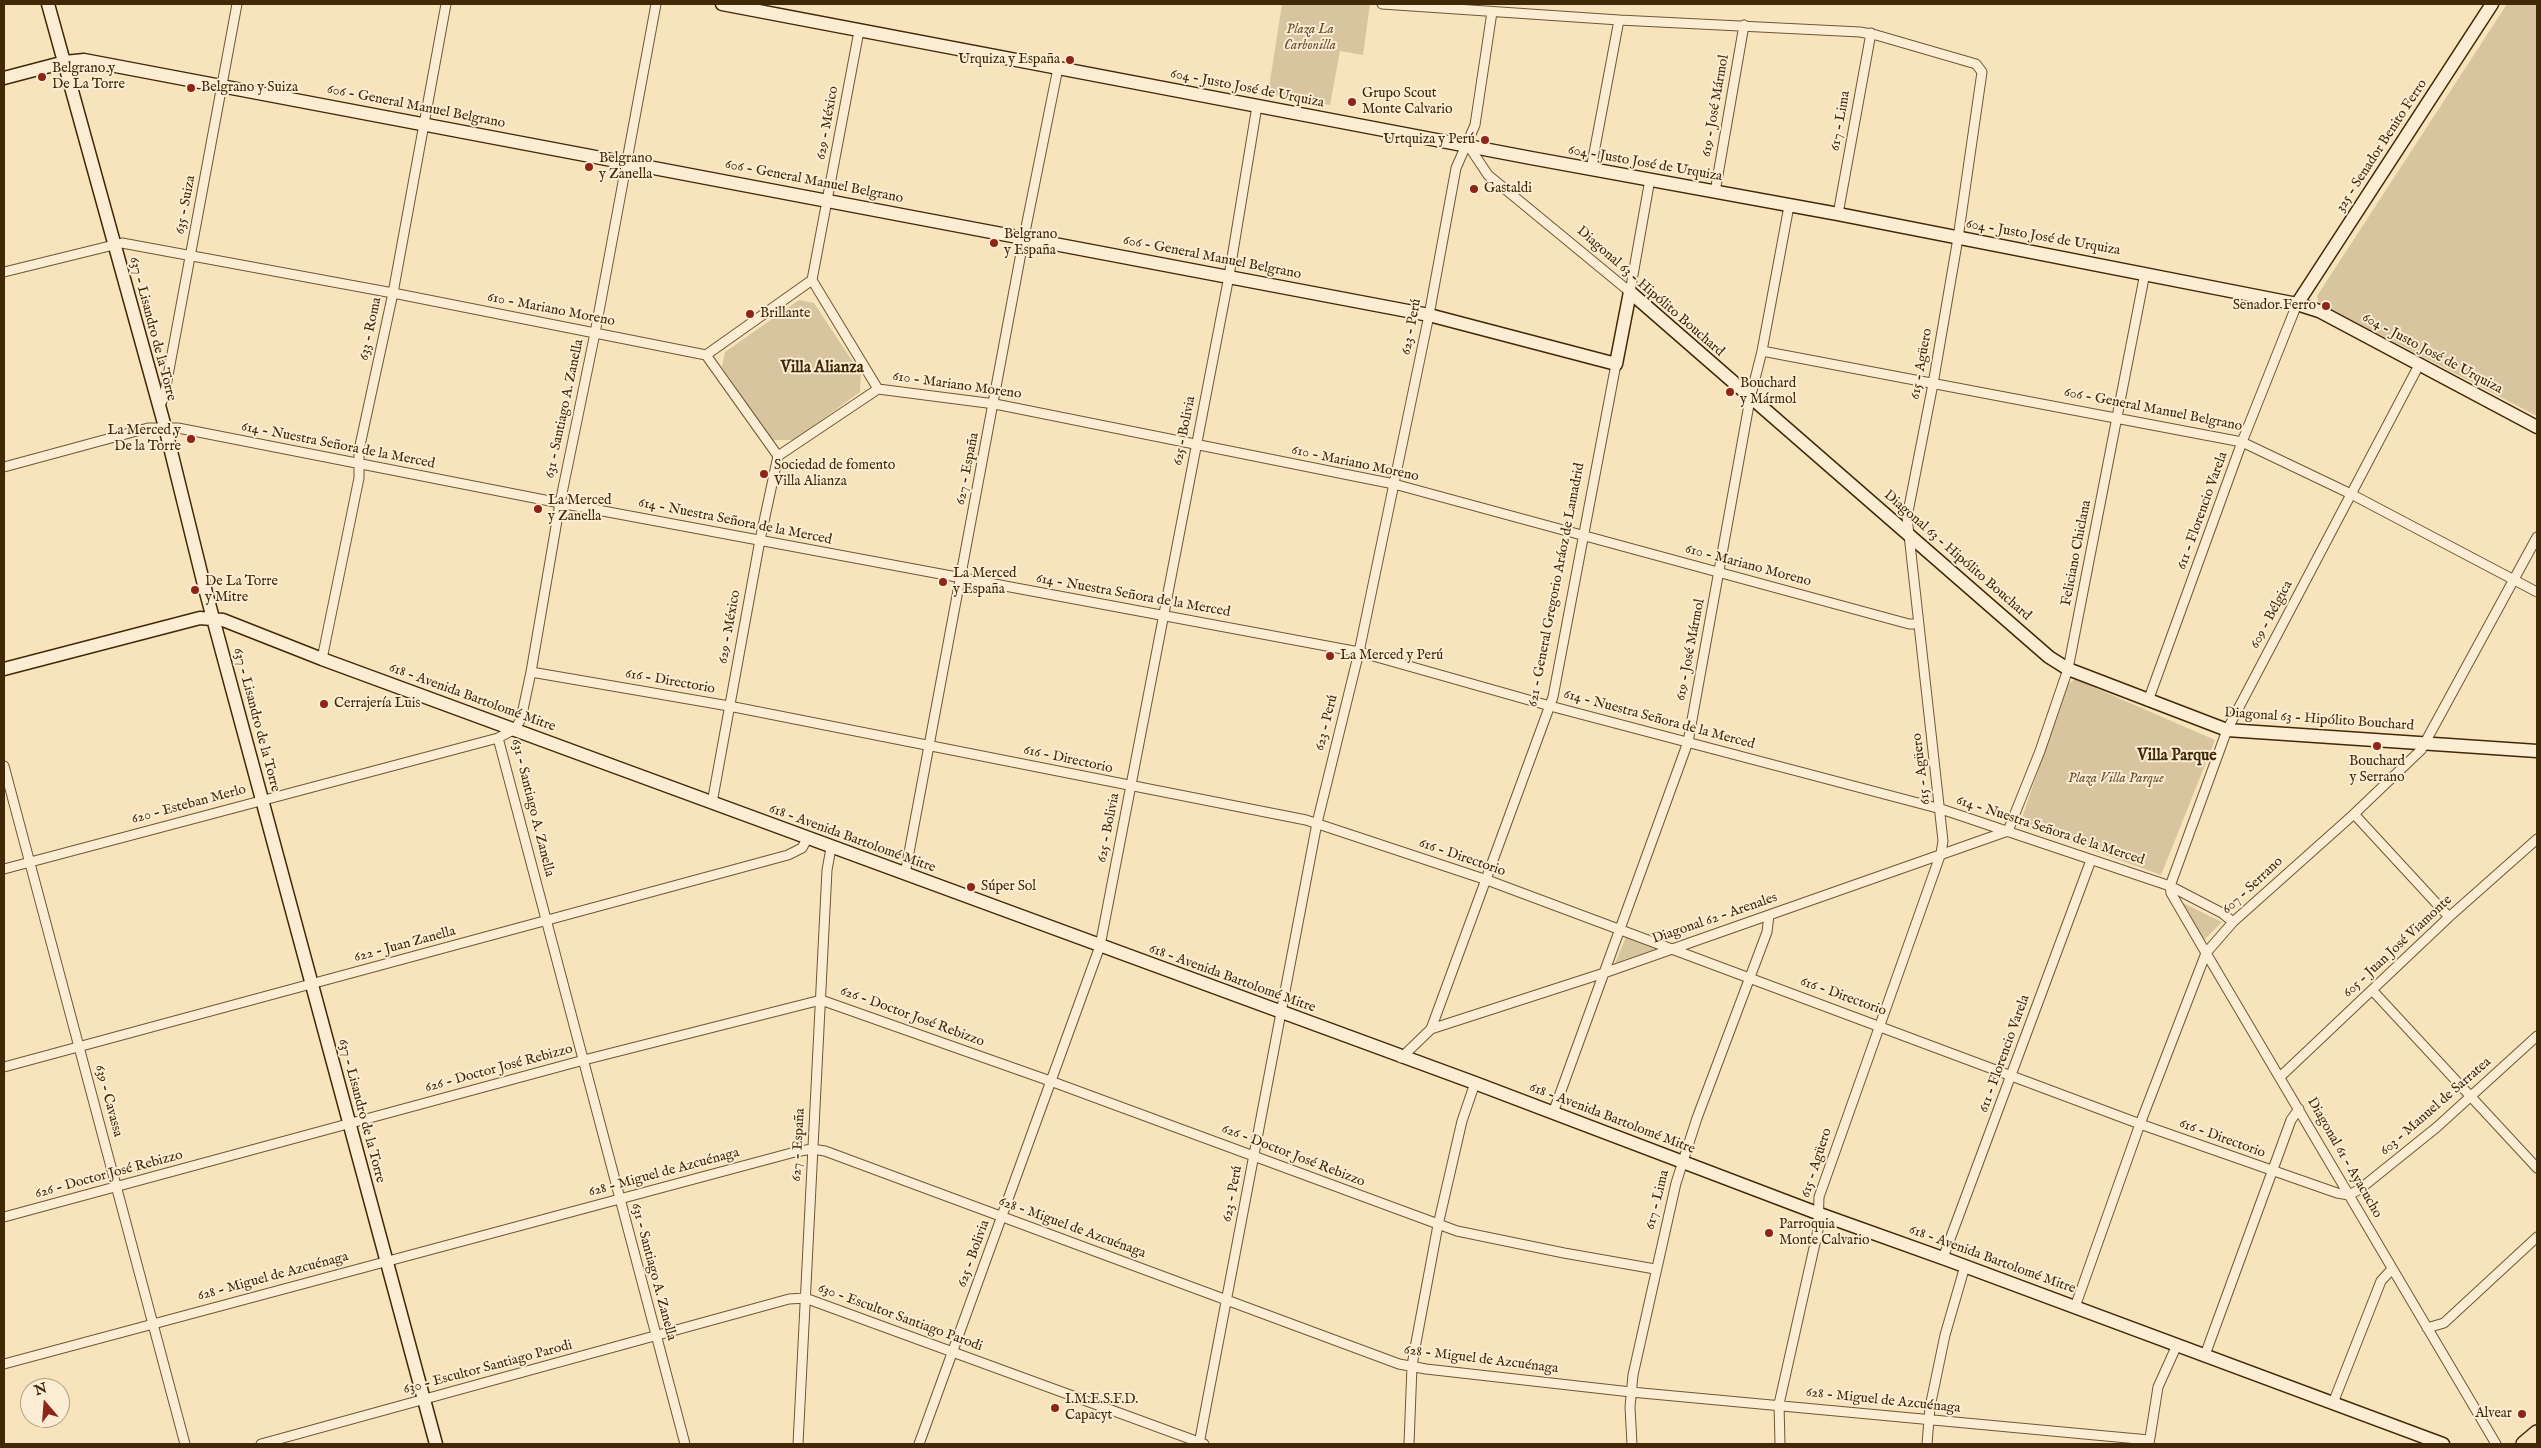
<!DOCTYPE html>
<meta charset="utf-8">
<style>
body{margin:0}
#map{position:relative;width:2541px;height:1448px;overflow:hidden;background:#f7e4bd;font-family:"IM FELL English",serif}
canvas{display:block}
.frame{position:absolute;inset:0;border:5px solid #412806;pointer-events:none}
.north{position:absolute;left:20px;top:1378px;width:50px;height:50px;box-sizing:border-box;background:#faedd4;border:1px solid #b09e82;border-radius:50%;rotate:342deg;font-size:14px;font-weight:700;line-height:20px;text-align:center;color:#412806}
.north::after{content:'';display:block;margin:auto;width:18px;height:22px;background:#8f2418;clip-path:polygon(50% 0,100% 100%,50% 72%,0 100%)}
</style>
<div id="map">
<canvas width="2541" height="1448"></canvas>
<div class="frame"></div>
<div class="north">N</div>
</div>
<script>
const g = document.querySelector('canvas').getContext('2d');
g.lineJoin = 'round';
function fillPath(path, color) {
  g.fillStyle = color;
  g.fill(path, 'evenodd');
}
function shape(rows) {
  const path = new Path2D();
  for (const r of rows) {
    path.moveTo(r[0], r[1]);
    for (let i = 2; i < r.length; i += 2) path.lineTo(r[i], r[i + 1]);
  }
  return path;
}
function trace(path, color, width, dash) {
  g.strokeStyle = color;
  g.lineWidth = width;
  g.lineCap = dash ? 'butt' : 'round';
  g.setLineDash(dash || []);
  g.stroke(path);
}
function drawText(font, color, halo, rows, align = 'center') {
  g.font = font + ' "IM FELL English",serif';
  g.lineWidth = 4;
  g.setLineDash([]);
  g.textBaseline = 'middle';
  g.strokeStyle = halo;
  g.fillStyle = color;
  for (const [text, x, y, turn = 0] of rows) {
    g.save();
    g.translate(x, y);
    g.rotate((+turn || 0) * Math.PI / 180);
    g.textAlign = isNaN(turn) ? turn : align;
    if (halo) g.strokeText(text, 0, 0);
    g.fillText(text, 0, 0);
    g.restore();
  }
}
const green = shape([
 [1282,4,1370,4,1363,55,1340,51,1330,105,1268,94],
 [2507,4,2537,4,2537,416,2319,303,2317,296],
 [799,300,814,303,861,374,860,392,794,440,772,440,722,367,725,352],
 [2075,679,2215,740,2161,875,2020,824,2067,685],
 [2181,902,2222,922,2204,940],
 [1626,937,1655,949,1615,963]
]);
const street = shape([
 [1382,4,1619,20,1860,32,1876,35,1976,64,1982,72,1958,238,1933,384,1907,517,1943,841,1941,853,1819,1197,1818,1230,1779,1404,1780,1444],
 [1468,145,1488,175,1630,292,1650,179],
 [1591,169,1619,20],
 [1715,192,1744,25],
 [1838,214,1871,33],
 [4,272,122,243,393,293,706,355,812,280],
 [812,280,859,31],
 [812,280,878,389],
 [1762,351,2242,442,2351,494,2537,592],
 [706,355,778,456],
 [2419,365,2227,730,2170,886,2171,893,2206,953,2496,1444],
 [878,389,995,404,1394,484,1909,624,1919,624],
 [159,407,164,397,237,4],
 [4,467,148,428,178,428,560,503,1359,652,1550,706,1941,809,2170,886,2222,913,2233,922],
 [322,659,359,478,359,450,393,293,446,4],
 [531,672,729,706,1306,820,1487,880,2140,1124,2337,1193,2349,1195,2360,1189,2437,1127,2537,1036],
 [2148,701,2242,442,2297,304],
 [498,738,685,1444],
 [4,766,185,1444],
 [712,803,760,540,778,456,878,389],
 [2354,814,2449,917],
 [4,869,498,738,515,729,521,719,531,672,560,503,595,333,656,4],
 [905,874,1024,237,1058,68],
 [2372,990,2537,1168],
 [1431,1029,1604,973,2008,831,2040,751,2068,669,2145,273],
 [1401,1058,1431,1029,1553,697,1616,364],
 [4,1067,788,855,802,848,807,839],
 [2280,1077,2449,917,2537,839],
 [1553,1113,1688,742,1750,399,1762,351,1789,206],
 [4,1217,584,1060,821,1000,1053,1082,1457,1231,1564,1253,1655,1269],
 [1943,1258,2091,860],
 [2075,1307,2140,1124,2206,953,2233,922,2354,814,2421,750,2537,537],
 [2427,1328,2444,1323,2537,1237],
 [2205,1355,2272,1172,2291,1120,2299,1109],
 [4,1364,795,1152,812,1149,825,1151,1399,1364,1426,1369,1631,1392,2149,1440],
 [2333,1403,2381,1281,2392,1269],
 [261,1444,789,1299,805,1298,1204,1444],
 [798,1444,827,870,831,848],
 [919,1444,1100,946,1229,276,1257,106],
 [1199,1444,1317,823,1359,652,1429,315,1456,168,1475,125,1492,12],
 [1409,1444,1412,1366,1415,1348,1438,1225,1462,1121,1475,1083],
 [1632,1444,1630,1407,1633,1375,1676,1183,1697,1118,1767,932,1769,915],
 [1927,1444,1930,1407,1945,1335,1965,1266],
 [2149,1444,2158,1387,2177,1345]
]);
const secondary = shape([
 [48,4,165,427,204,585,436,1444],
 [722,4,1531,158,1838,214,2297,304,2319,311,2537,427],
 [4,78,65,62,84,60,1429,315,1616,364,1630,292],
 [1630,292,2049,657,2068,669,2227,730,2537,751],
 [2297,304,2492,4],
 [4,669,200,618,223,620,322,659,1475,1083,1817,1213,1951,1261,2443,1444]
]);
const primary = shape([
 [2524,1444,2537,1433]
]);
const markers = [
 [1070,60,5,"#8f2418"],
 [42,77,5,"#8f2418"],
 [191,88,5,"#8f2418"],
 [1352,102,5,"#8f2418"],
 [1485,140,5,"#8f2418"],
 [589,167,5,"#8f2418"],
 [1474,189,5,"#8f2418"],
 [994,243,5,"#8f2418"],
 [2326,306,5,"#8f2418"],
 [750,314,5,"#8f2418"],
 [1730,392,5,"#8f2418"],
 [191,439,5,"#8f2418"],
 [764,474,5,"#8f2418"],
 [538,509,5,"#8f2418"],
 [943,582,5,"#8f2418"],
 [195,590,5,"#8f2418"],
 [1330,656,5,"#8f2418"],
 [324,704,5,"#8f2418"],
 [2377,746,5,"#8f2418"],
 [971,887,5,"#8f2418"],
 [1769,1233,5,"#8f2418"],
 [1055,1408,5,"#8f2418"],
 [2522,1414,5,"#8f2418"]
];
const parkNames = [
 ["Plaza La",1310,30],
 ["Carbonilla",1310,46],
 ["Plaza Villa Parque",2116,779]
];
const poiNames = [
 ["Urquiza y España",1060,60,"right"],
 ["Belgrano y",52,69],
 ["De La Torre",52,85],
 ["Belgrano y Suiza",201,88],
 ["Grupo Scout",1362,94],
 ["Monte Calvario",1362,110],
 ["Urtquiza y Perú",1475,140,"right"],
 ["Belgrano",599,159],
 ["y Zanella",599,175],
 ["Gastaldi",1484,189],
 ["Belgrano",1004,235],
 ["y España",1004,251],
 ["Senador Ferro",2316,306,"right"],
 ["Brillante",760,314],
 ["Bouchard",1740,384],
 ["y Mármol",1740,400],
 ["La Merced y",181,431,"right"],
 ["De la Torre",181,447,"right"],
 ["Sociedad de fomento",774,466],
 ["Villa Alianza",774,482],
 ["La Merced",548,501],
 ["y Zanella",548,517],
 ["La Merced",953,574],
 ["y España",953,590],
 ["De La Torre",205,582],
 ["y Mitre",205,598],
 ["La Merced y Perú",1340,656],
 ["Cerrajería Luis",334,704],
 ["Bouchard",2377,762,"center"],
 ["y Serrano",2377,778,"center"],
 ["Súper Sol",981,887],
 ["Parroquia",1779,1225],
 ["Monte Calvario",1779,1241],
 ["I.M.E.S.F.D.",1065,1400],
 ["Capacyt",1065,1416],
 ["Alvear",2512,1414,"right"]
];
const streetNames = [
 ["604 - Justo José de Urquiza",1247,89,11],
 ["619 - José Mármol",1716,106,-80],
 ["606 - General Manuel Belgrano",416,107,11],
 ["617 - Lima",1841,121,-80],
 ["629 - México",828,123,-80],
 ["325 - Senador Benito Ferro",2382,146,-57],
 ["604 - Justo José de Urquiza",1645,164,10],
 ["606 - General Manuel Belgrano",814,182,11],
 ["635 - Suiza",186,205,-79],
 ["604 - Justo José de Urquiza",2043,238,10],
 ["606 - General Manuel Belgrano",1212,258,11],
 ["Diagonal 63 - Hipólito Bouchard",1650,292,41],
 ["610 - Mariano Moreno",551,310,11],
 ["623 - Perú",1412,327,-79],
 ["637 - Lisandro de la Torre",152,329,75],
 ["633 - Roma",371,329,-78],
 ["604 - Justo José de Urquiza",2432,354,28],
 ["615 - Agüero",1922,364,-80],
 ["610 - Mariano Moreno",957,386,8],
 ["631 - Santiago A. Zanella",565,409,-78],
 ["606 - General Manuel Belgrano",2153,410,11],
 ["625 - Bolivia",1185,431,-79],
 ["614 - Nuestra Señora de la Merced",338,446,11],
 ["610 - Mariano Moreno",1355,464,12],
 ["627 - España",968,469,-79],
 ["611 - Florencio Varela",2203,511,-70],
 ["614 - Nuestra Señora de la Merced",735,522,11],
 ["Feliciano Chiclana",2077,553,-79],
 ["Diagonal 63 - Hipólito Bouchard",1957,556,41],
 ["610 - Mariano Moreno",1748,566,15],
 ["621 - General Gregorio Aráoz de Lamadrid",1557,585,-79],
 ["614 - Nuestra Señora de la Merced",1133,596,10],
 ["609 - Bélgica",2272,615,-62],
 ["629 - México",730,627,-80],
 ["619 - José Mármol",1691,650,-79],
 ["616 - Directorio",670,682,10],
 ["618 - Avenida Bartolomé Mitre",472,698,20],
 ["637 - Lisandro de la Torre",256,720,75],
 ["614 - Nuestra Señora de la Merced",1659,720,15],
 ["Diagonal 63 - Hipólito Bouchard",2319,720,4],
 ["623 - Perú",1327,723,-76],
 ["616 - Directorio",1068,760,12],
 ["615 - Agüero",1922,769,-97],
 ["620 - Esteban Merlo",189,805,-15],
 ["631 - Santiago A. Zanella",532,808,76],
 ["625 - Bolivia",1109,828,-79],
 ["614 - Nuestra Señora de la Merced",2050,831,18],
 ["618 - Avenida Bartolomé Mitre",852,839,20],
 ["616 - Directorio",1462,858,19],
 ["607 - Serrano",2253,886,-43],
 ["Diagonal 62 - Arenales",1715,919,-19],
 ["622 - Juan Zanella",405,945,-15],
 ["605 - Juan José Viamonte",2398,947,-43],
 ["618 - Avenida Bartolomé Mitre",1232,979,20],
 ["616 - Directorio",1843,997,20],
 ["626 - Doctor José Rebizzo",912,1017,20],
 ["611 - Florencio Varela",2005,1054,-70],
 ["626 - Doctor José Rebizzo",499,1069,-15],
 ["639 - Cavassa",108,1101,75],
 ["603 - Manuel de Sarratea",2436,1107,-41],
 ["637 - Lisandro de la Torre",361,1111,75],
 ["618 - Avenida Bartolomé Mitre",1612,1119,21],
 ["616 - Directorio",2222,1139,20],
 ["627 - España",799,1145,-87],
 ["626 - Doctor José Rebizzo",1293,1156,21],
 ["Diagonal 61 - Ayacucho",2344,1158,60],
 ["615 - Agüero",1817,1163,-72],
 ["628 - Miguel de Azcuénaga",664,1173,-15],
 ["626 - Doctor José Rebizzo",109,1175,-15],
 ["623 - Perú",1233,1194,-79],
 ["617 - Lima",1658,1200,-76],
 ["628 - Miguel de Azcuénaga",1072,1228,20],
 ["625 - Bolivia",974,1254,-70],
 ["618 - Avenida Bartolomé Mitre",1992,1260,20],
 ["631 - Santiago A. Zanella",653,1272,75],
 ["628 - Miguel de Azcuénaga",273,1277,-15],
 ["630 - Escultor Santiago Parodi",900,1318,20],
 ["628 - Miguel de Azcuénaga",1481,1360,7],
 ["630 - Escultor Santiago Parodi",488,1368,-15],
 ["628 - Miguel de Azcuénaga",1883,1401,6]
];
const quarterNames = [
 ["Villa Alianza",822,369],
 ["Villa Parque",2177,757]
];
fillPath(green, '#d8c49e');
trace(street, '#6e5734', 11);
trace(secondary, '#412806', 15);
trace(primary, '#412806', 18);
trace(street, '#faedd4', 9);
trace(secondary, '#faedd4', 12);
trace(primary, '#f7e4bd', 15);
for (const [x, y, r, color] of markers) {
  const dot = new Path2D();
  dot.arc(x, y, r, 0, 2 * Math.PI);
  g.fillStyle = color;
  g.fill(dot);
  trace(dot, '#faedd4', 2);
}
drawText('italic 14px', '#674f2c', '#faedd4', parkNames);
drawText('14px', '#412806', '#faedd4', poiNames, 'left');
drawText('14px', '#412806', '#faedd4', streetNames);
drawText('bold 16px', '#412806', '#faedd4', quarterNames);
</script>
